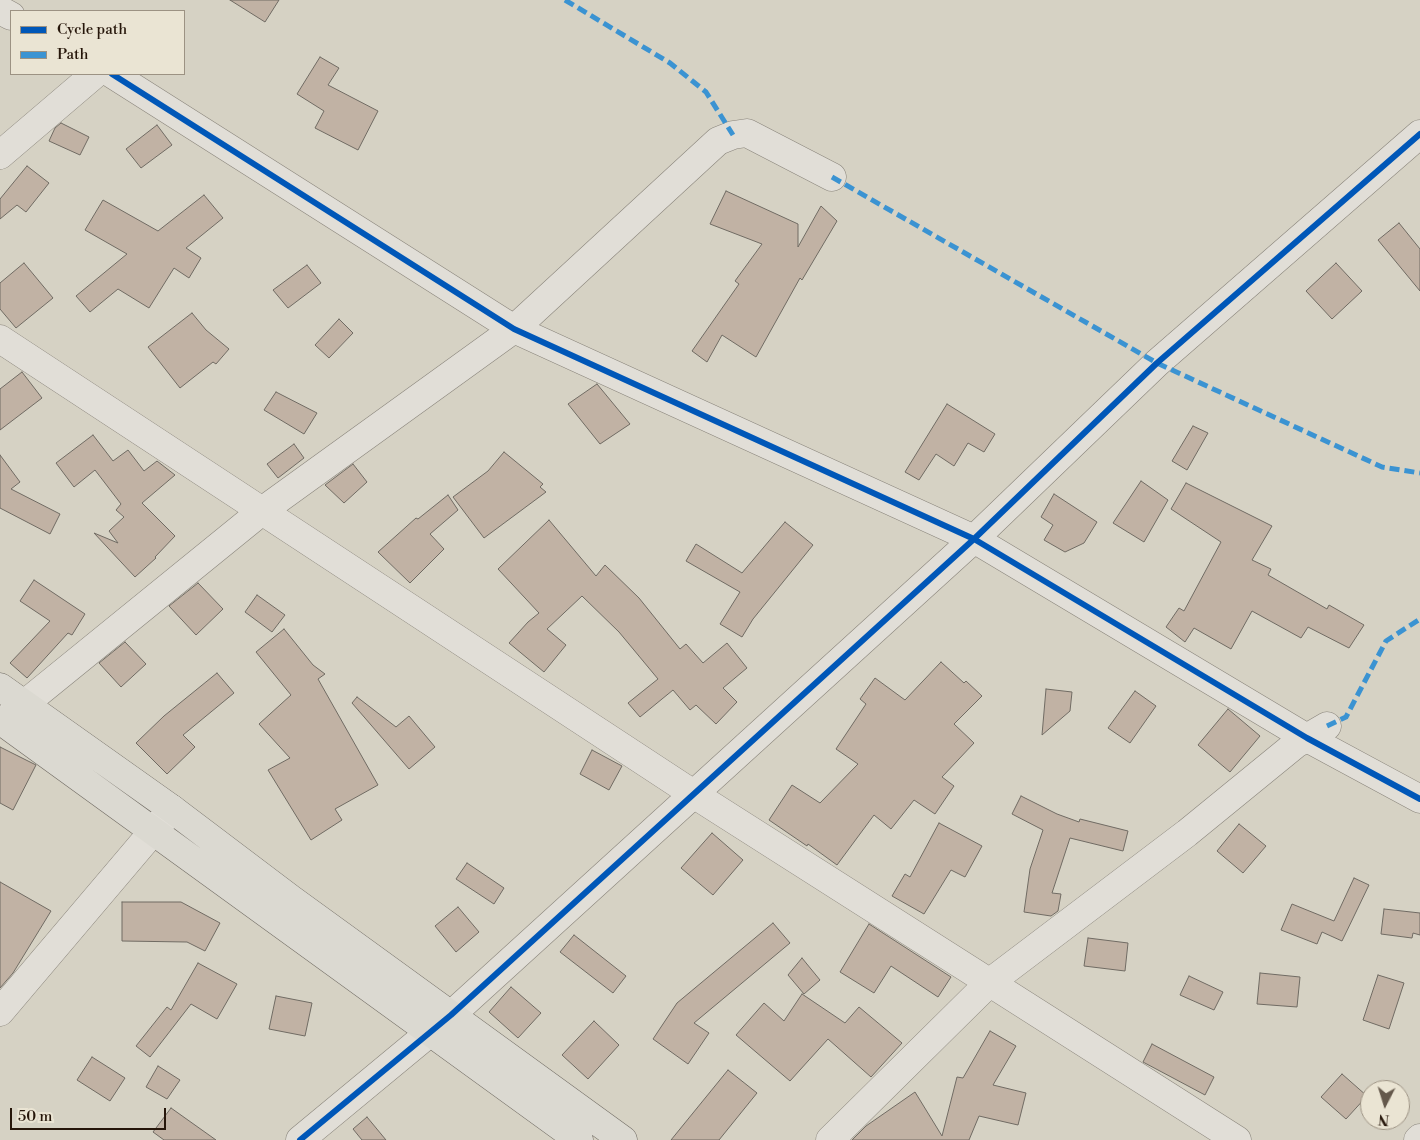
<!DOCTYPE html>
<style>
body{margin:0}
#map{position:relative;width:1420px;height:1140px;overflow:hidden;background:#d6d2c4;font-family:"Libre Bodoni",serif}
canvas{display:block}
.legend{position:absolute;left:10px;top:10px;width:175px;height:65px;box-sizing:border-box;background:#eae4d3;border:1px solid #9c9283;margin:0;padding:6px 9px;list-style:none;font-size:15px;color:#26160a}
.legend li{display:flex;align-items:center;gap:10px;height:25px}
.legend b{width:25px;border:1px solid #9c9283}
.north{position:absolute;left:1360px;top:1080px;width:50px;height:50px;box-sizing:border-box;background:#eae4d3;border:1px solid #9c9283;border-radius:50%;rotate:185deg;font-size:14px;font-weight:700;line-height:20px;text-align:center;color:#26160a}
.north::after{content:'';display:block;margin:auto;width:18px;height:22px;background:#64584b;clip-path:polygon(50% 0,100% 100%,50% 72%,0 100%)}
.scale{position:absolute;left:10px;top:1108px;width:156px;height:22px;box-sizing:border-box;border:2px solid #26160a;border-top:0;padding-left:6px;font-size:15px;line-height:18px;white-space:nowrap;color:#26160a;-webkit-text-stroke:4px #eae4d3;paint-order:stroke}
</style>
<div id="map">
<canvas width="1420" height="1140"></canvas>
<ul class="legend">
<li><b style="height:6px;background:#0057b8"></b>Cycle path</li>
<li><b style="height:6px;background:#3b93d2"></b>Path</li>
</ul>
<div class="north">N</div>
<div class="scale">50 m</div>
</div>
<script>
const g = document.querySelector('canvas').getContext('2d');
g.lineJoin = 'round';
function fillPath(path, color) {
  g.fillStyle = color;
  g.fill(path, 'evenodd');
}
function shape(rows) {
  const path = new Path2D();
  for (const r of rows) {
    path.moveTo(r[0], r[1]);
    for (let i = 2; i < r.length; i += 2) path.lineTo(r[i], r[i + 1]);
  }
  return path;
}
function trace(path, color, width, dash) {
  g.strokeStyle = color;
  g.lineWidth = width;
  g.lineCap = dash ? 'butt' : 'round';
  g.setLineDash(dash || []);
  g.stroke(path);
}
const building = shape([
 [230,0,279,0,265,22,230,0],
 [320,57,339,68,328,85,378,111,358,150,315,128,324,111,297,94,320,57],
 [61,123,89,137,80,155,49,141,55,128,61,123],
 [157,125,172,145,141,168,126,149,157,125],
 [27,166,49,183,26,212,17,205,0,219,0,199,27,166],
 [726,191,798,224,798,247,821,206,837,221,802,280,800,278,756,357,722,335,707,362,692,351,739,284,735,281,762,244,710,224,726,191],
 [204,195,223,218,186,248,201,258,189,278,174,268,149,308,118,289,90,312,76,296,127,254,85,230,103,200,158,231,204,195],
 [1399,223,1420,249,1420,291,1378,240,1399,223],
 [24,263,53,298,16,328,0,309,0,283,24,263],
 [1336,263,1362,291,1332,319,1306,291,1336,263],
 [307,265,321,283,288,308,273,290,307,265],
 [192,313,206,330,229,349,216,364,213,362,180,388,148,347,192,313],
 [339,319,353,333,329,358,315,345,339,319],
 [22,372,42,398,0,430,0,389,22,372],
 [597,384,630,424,600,444,568,404,597,384],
 [276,392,317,413,304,434,264,410,276,392],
 [947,404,995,434,984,452,968,443,954,466,936,454,919,480,905,472,947,404],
 [1193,426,1208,433,1187,470,1172,461,1193,426],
 [93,435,113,461,128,450,144,471,157,461,175,475,142,503,175,536,155,557,156,558,135,577,94,533,118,543,109,531,124,517,116,510,121,504,95,470,74,487,56,463,93,435],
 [294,444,304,458,278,478,267,464,294,444],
 [504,452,543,484,540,487,546,492,484,538,453,497,488,471,504,452],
 [0,455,20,482,11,489,60,514,50,534,0,508,0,455],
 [353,464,367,482,344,503,325,485,353,464],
 [1141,481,1168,500,1144,542,1113,523,1141,481],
 [1186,483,1272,526,1252,560,1271,569,1268,575,1327,609,1329,605,1364,625,1349,648,1308,627,1301,638,1252,611,1231,649,1194,628,1185,642,1166,627,1179,608,1184,611,1221,542,1171,509,1186,483],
 [1054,494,1097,522,1084,543,1065,552,1044,540,1053,525,1041,517,1054,494],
 [448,495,458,510,430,534,444,549,410,583,378,552,416,518,418,519,448,495],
 [549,520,596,576,605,565,639,598,680,649,686,644,703,663,727,643,747,668,723,688,737,702,716,724,696,705,690,710,673,690,640,717,628,703,658,679,619,632,582,596,547,629,566,645,544,672,509,643,528,622,539,613,498,569,549,520],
 [785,522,813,545,753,619,742,637,720,624,740,592,686,561,696,544,742,573,785,522],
 [34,580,85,614,72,635,68,633,27,678,10,663,50,621,20,601,34,580],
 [198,583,223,609,196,635,169,606,198,583],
 [257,595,285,615,272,632,245,612,257,595],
 [284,629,313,665,325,674,318,679,378,785,335,809,342,820,311,840,268,770,290,758,259,724,291,695,256,652,284,629],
 [125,642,146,664,121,687,99,663,125,642],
 [941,662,964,683,966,681,982,696,954,724,974,743,942,777,954,786,935,814,914,800,891,829,874,815,837,865,808,844,807,846,769,820,792,785,820,803,858,764,836,749,866,704,860,699,875,678,905,700,941,662],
 [217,673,234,693,183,735,195,747,167,774,136,743,164,716,217,673],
 [1046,689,1072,692,1070,711,1042,735,1046,689],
 [1135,691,1156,706,1130,743,1108,728,1135,691],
 [357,697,396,727,409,716,435,747,409,769,352,703,357,697],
 [1228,709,1260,736,1230,772,1198,745,1228,709],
 [0,747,36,765,13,810,0,803,0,747],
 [592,750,622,766,609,790,580,774,592,750],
 [1021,796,1057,814,1079,822,1080,819,1128,831,1123,851,1070,838,1052,893,1061,894,1058,911,1051,916,1024,912,1030,869,1043,830,1012,814,1021,796],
 [939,823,982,846,965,877,951,870,924,914,892,896,905,874,910,877,939,823],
 [1239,824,1266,846,1243,873,1217,851,1239,824],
 [712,833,743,860,713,895,681,868,712,833],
 [467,863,504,888,494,904,456,879,467,863],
 [1354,878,1369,885,1342,941,1322,932,1317,944,1281,930,1292,904,1334,921,1354,878],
 [0,882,51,911,13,973,0,988,0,882],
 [122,902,181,902,220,923,205,951,187,942,122,941,122,902],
 [458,907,479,932,456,952,435,926,458,907],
 [1384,909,1420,913,1420,935,1413,933,1412,938,1381,934,1384,909],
 [773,923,790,943,694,1023,709,1033,688,1064,653,1039,677,1003,773,923],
 [869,924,951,977,938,997,891,966,874,993,840,972,869,924],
 [574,935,626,976,613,993,560,952,574,935],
 [1088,938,1128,943,1125,971,1084,966,1088,938],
 [802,958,820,980,804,994,788,975,802,958],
 [198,963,237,984,217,1019,191,1004,150,1057,136,1046,167,1007,171,1010,198,963],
 [1260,973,1300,977,1297,1007,1257,1004,1260,973],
 [1378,975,1404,983,1389,1029,1363,1020,1378,975],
 [1189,976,1223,992,1214,1010,1180,995,1189,976],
 [511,987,541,1013,518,1038,489,1012,511,987],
 [802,994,845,1023,859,1007,902,1043,871,1077,828,1039,790,1081,736,1035,764,1003,784,1021,802,994],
 [276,996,312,1003,305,1036,269,1029,276,996],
 [594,1021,619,1045,588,1079,562,1055,594,1021],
 [990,1031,1016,1046,993,1085,1026,1093,1018,1125,979,1116,969,1140,852,1140,866,1126,915,1092,942,1136,957,1077,963,1078,990,1031],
 [1152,1044,1214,1077,1205,1095,1143,1062,1152,1044],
 [92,1057,125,1078,110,1101,77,1080,92,1057],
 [158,1066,180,1080,167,1099,146,1087,158,1066],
 [728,1070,757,1093,719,1140,671,1140,728,1070],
 [1342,1074,1367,1096,1346,1119,1321,1097,1342,1074],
 [171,1108,216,1140,164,1140,153,1132,171,1108],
 [367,1117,386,1140,362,1140,353,1129,367,1117]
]);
const minor = shape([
 [0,10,11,16],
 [112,74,514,329,974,539,1307,738,1420,799],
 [0,155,95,74],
 [0,339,695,795,1237,1140],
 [6,719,262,511,514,329,718,141,733,135,747,133,832,177],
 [0,1012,172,809],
 [300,1140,451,1015,974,539,1157,363,1420,134],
 [830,1140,989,983,1187,833,1296,744,1327,726],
 [1418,1140,1420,1138]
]);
const major = shape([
 [0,687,172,809,291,899,623,1140],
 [0,720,579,1140]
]);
const quiet = shape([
 [565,0,670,63,706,92,733,135],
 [832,177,1157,363,1382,467,1420,473],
 [1327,726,1346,717,1386,641,1420,619]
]);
const cycleway = shape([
 [112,74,514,329,974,539,1307,738,1420,799],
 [300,1140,451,1015,974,539,1157,363,1420,134]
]);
fillPath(building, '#c1b2a4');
trace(building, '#706b63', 1);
trace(minor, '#89847b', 29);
trace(major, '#706b63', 29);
trace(minor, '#e1ded7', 28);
trace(major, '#dbd9d1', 28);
trace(quiet, '#3b93d2', 5, [10, 5]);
trace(cycleway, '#0057b8', 6);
</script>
